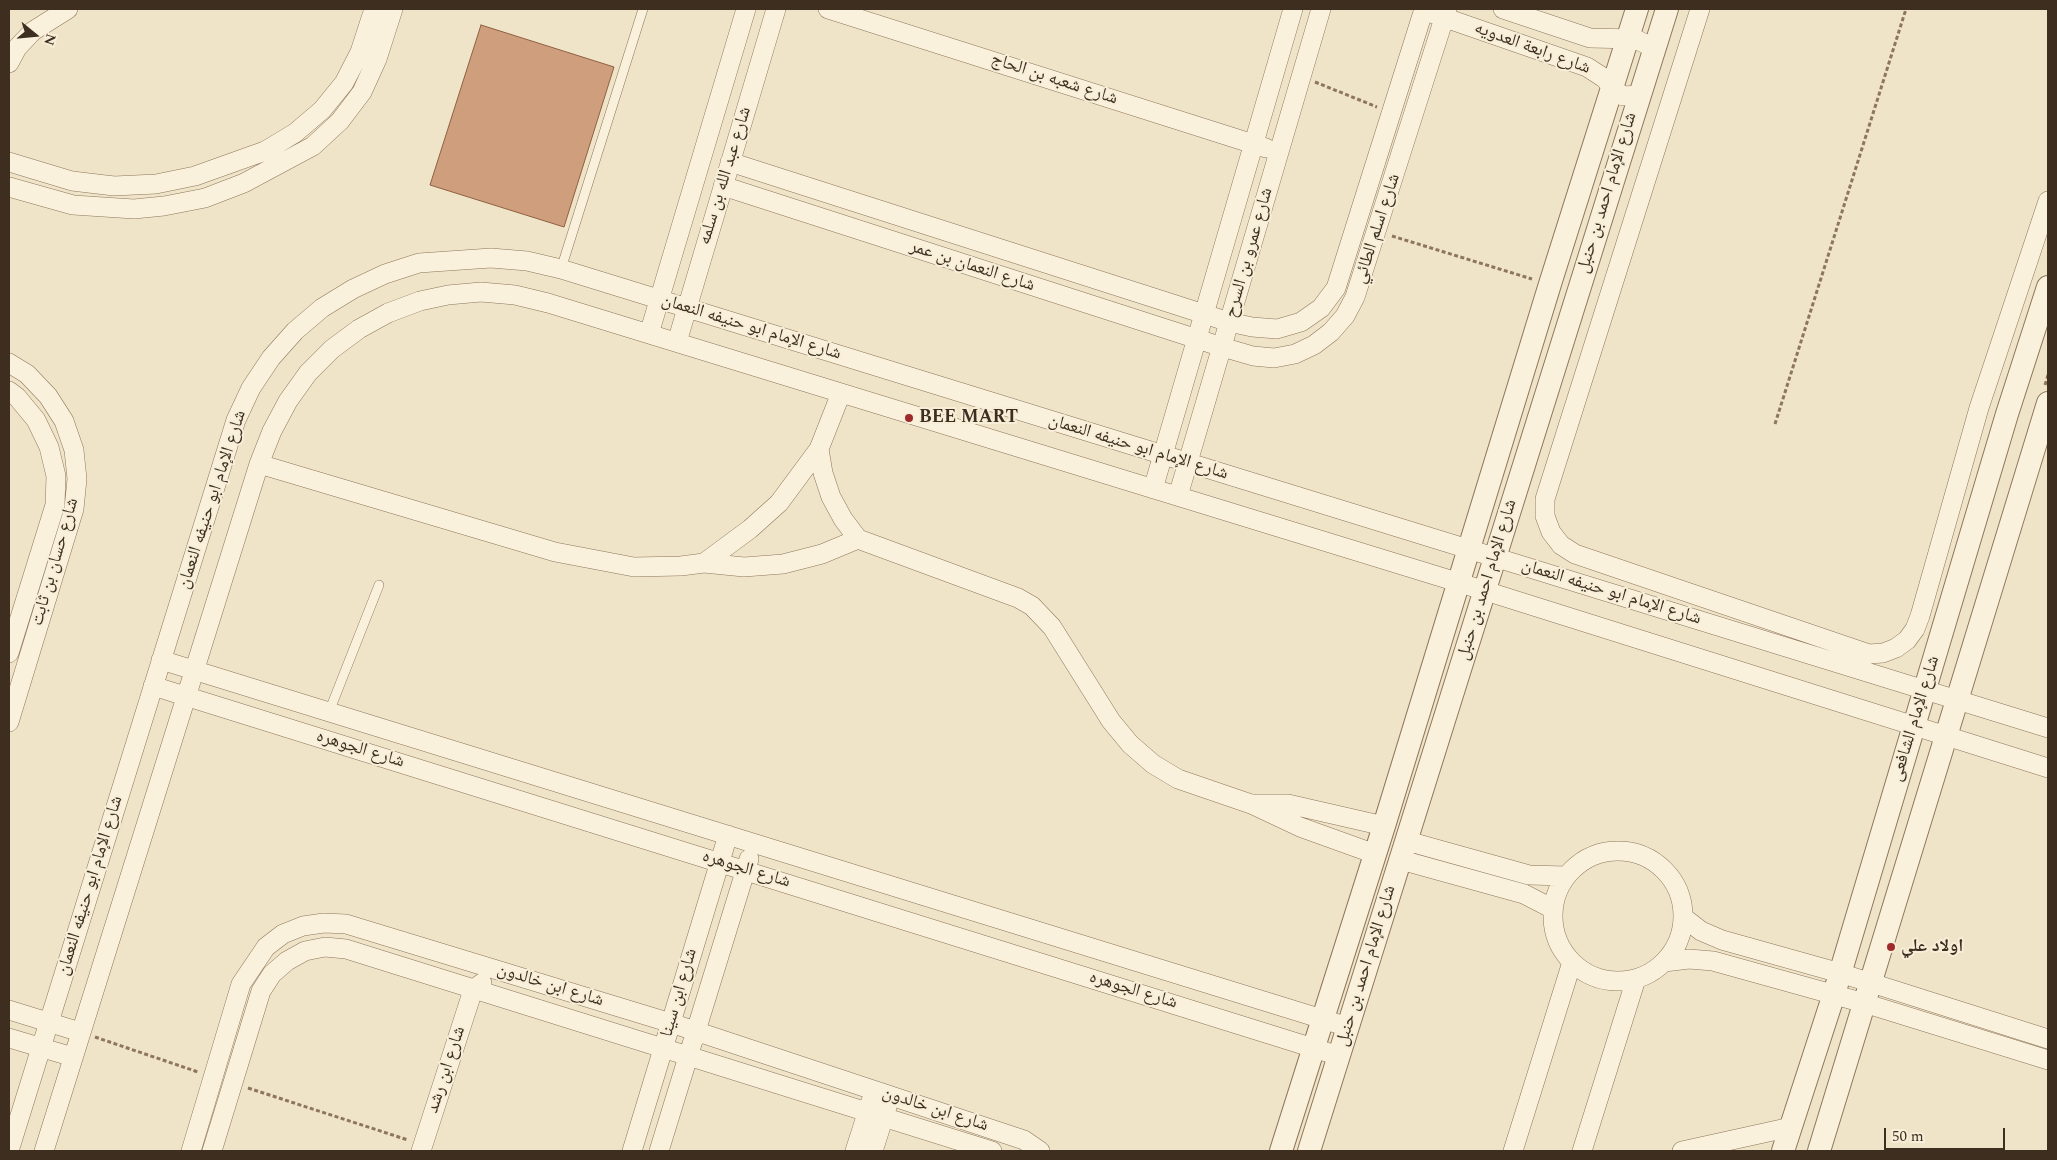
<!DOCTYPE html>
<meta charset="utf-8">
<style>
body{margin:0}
#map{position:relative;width:2057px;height:1160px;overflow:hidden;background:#f0e4c8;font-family:Spectral,serif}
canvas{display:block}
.frame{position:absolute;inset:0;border:10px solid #3d2e20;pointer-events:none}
.north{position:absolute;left:10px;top:10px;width:50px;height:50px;-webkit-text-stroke:4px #f7eed8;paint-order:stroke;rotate:107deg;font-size:14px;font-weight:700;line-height:20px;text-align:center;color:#3d2e20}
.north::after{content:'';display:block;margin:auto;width:18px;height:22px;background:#3d2e20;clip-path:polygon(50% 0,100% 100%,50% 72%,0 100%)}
.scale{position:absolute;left:1884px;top:1128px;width:121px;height:22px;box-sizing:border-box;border:2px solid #3d2e20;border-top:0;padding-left:6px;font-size:15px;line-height:18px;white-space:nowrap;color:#3d2e20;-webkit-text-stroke:4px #f7eed8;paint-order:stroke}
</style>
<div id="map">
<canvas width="2057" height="1160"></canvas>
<div class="frame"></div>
<div class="north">N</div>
<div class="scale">50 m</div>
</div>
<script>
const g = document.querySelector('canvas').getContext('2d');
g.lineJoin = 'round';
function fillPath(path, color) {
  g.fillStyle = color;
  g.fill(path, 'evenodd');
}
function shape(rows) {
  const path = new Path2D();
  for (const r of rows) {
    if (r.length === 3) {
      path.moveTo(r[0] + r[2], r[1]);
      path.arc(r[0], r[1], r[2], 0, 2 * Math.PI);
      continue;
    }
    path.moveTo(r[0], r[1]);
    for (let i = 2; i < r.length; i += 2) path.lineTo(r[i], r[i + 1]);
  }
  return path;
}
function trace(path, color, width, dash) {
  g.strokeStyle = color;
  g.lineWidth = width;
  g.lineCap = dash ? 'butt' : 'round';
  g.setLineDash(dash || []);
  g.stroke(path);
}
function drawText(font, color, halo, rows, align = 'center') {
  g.font = font + ' Spectral,"Noto Naskh Arabic",serif';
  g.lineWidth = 4;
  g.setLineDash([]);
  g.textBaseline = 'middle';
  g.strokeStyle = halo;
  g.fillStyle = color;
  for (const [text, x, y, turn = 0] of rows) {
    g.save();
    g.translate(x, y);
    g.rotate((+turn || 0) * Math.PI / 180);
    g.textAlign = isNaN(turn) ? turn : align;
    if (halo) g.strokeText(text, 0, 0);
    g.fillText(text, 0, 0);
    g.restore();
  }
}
const building = shape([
 [481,25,614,67,564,227,430,185,481,25]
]);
const path = shape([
 [1315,82,1377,107],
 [1392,236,1532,279],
 [2045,385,2048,375],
 [1775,424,1906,9],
 [95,1037,198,1072],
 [248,1088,408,1140]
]);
const service = shape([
 [561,269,643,9],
 [329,712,379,585]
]);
const minor = shape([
 [828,9,1266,148],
 [1503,9,1590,38,1635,39,1648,45,1654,51],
 [1700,9,1545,499,1545,516,1551,532,1561,545,1575,554,1869,654,1883,653,1896,648,1907,640,1915,629,1920,616,1979,408,2048,201],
 [1434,14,1587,67,1604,78,1617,92,1623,96,1639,95],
 [9,63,17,48,33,31,68,9],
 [9,162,72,181,114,186,156,184,195,176,265,151,295,133,322,110,344,83,360,52,374,9],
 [730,162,1229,322,1252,327,1277,329,1301,322,1321,308,1336,288,1424,9],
 [723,186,1222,347,1253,356,1274,358,1295,354,1314,345,1331,332,1345,316,1355,297,1447,9],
 [9,187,73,205,134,209,164,206,205,198,244,183,313,146,340,121,362,92,377,59,393,9],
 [649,334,746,9],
 [677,342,776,9],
 [9,363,27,374,48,396,64,421,74,450,77,479,74,509,9,722],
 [9,391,17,397,36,420,49,447,56,476,55,505,9,653],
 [819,449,823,473,831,497,843,519,858,539,1018,598,1032,606,1052,627,1111,721,1130,744,1153,764,1178,779,1251,804,1300,827,1375,854],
 [259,464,555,552,634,567,681,566,704,563,750,529,779,503,819,449,841,393],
 [1153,489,1293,9],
 [1178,496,1321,9],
 [704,563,744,567,783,564,822,554,858,539],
 [161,660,1348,1027],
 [153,686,1339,1056],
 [1253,804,1288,804,1384,826],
 [1407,841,1529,875,1566,876],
 [1618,916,65],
 [1401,860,1524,894,1553,909],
 [1683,917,1701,931,1722,940,1840,973,2048,1039],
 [1664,962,1689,959,1713,961,1864,1003,2048,1060],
 [9,1010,80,1032],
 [9,1038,73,1057],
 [9,1151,236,420,251,388,271,358,295,331,322,308,353,289,385,274,419,263,491,258,527,261,561,269,2048,728],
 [44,1151,259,464,272,431,288,401,308,373,332,349,359,329,388,313,420,301,448,295,481,292,515,295,548,303,1457,582,2048,768],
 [191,1151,241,984,266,947,283,934,303,926,324,923,346,924,671,1023,1024,1140,1040,1151],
 [212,1151,261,991,272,974,287,961,305,951,325,947,346,949,992,1151],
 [421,1151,473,990,482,983],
 [632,1151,728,835],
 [659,1151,749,859],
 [855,1151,871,1101],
 [873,1151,887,1107],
 [1513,1151,1572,962],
 [1582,1151,1636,979],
 [1682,1151,1791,1127]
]);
const tertiary = shape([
 [1281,1151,1384,826,1550,284,1637,9],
 [1309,1151,1667,9],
 [1783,1151,1834,994,2007,414,2048,287],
 [1819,1151,2048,403]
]);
const markers = [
 [909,418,5,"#9e2a2b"],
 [1891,947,5,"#9e2a2b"]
];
const streetNames = [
 ["شارع رابعة العدويه",1532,49,20],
 ["شارع شعبه بن الحاج",1054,80,18],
 ["شارع عبد الله بن سلمه",726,176,-73],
 ["شارع الإمام احمد بن حنبل",1608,193,-73],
 ["شارع اسلم الطائي",1378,229,-72],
 ["شارع عمرو بن السرح",1250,253,-74],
 ["شارع النعمان بن عمر",972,267,18],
 ["شارع الإمام ابو حنيفه النعمان",751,328,17],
 ["شارع الإمام ابو حنيفه النعمان",1138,448,17],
 ["شارع الإمام ابو حنيفه النعمان",213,500,-72],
 ["شارع حسان بن ثابت",56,562,-74],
 ["شارع الإمام احمد بن حنبل",1488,580,-73],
 ["شارع الإمام ابو حنيفه النعمان",1611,593,17],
 ["شارع الإمام الشافعى",1916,719,-73],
 ["شارع الجوهره",360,750,17],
 ["شارع الجوهره",746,870,17],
 ["شارع الإمام ابو حنيفه النعمان",91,886,-73],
 ["شارع الإمام احمد بن حنبل",1367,966,-73],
 ["شارع ابن خالدون",550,986,17],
 ["شارع الجوهره",1133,991,17],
 ["شارع ابن سينا",680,993,-74],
 ["شارع ابن رشد",447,1070,-72],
 ["شارع ابن خالدون",935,1110,18]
];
const poiNames = [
 ["BEE MART",919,418],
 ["اولاد علي",1901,947]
];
fillPath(building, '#cf9f7d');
trace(building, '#8d5f41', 1);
trace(service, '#8d765c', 10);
trace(minor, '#8d765c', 20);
trace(tertiary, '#8d765c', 24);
trace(path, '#8d765c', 3, [4, 2.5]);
trace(service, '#faf1dc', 9);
trace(minor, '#faf1dc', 19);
trace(tertiary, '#faf1dc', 22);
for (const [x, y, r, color] of markers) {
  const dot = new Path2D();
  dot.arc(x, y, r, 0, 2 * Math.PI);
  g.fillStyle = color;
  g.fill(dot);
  trace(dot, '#f7eed8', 2);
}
drawText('18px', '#3d2e20', '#f7eed8', streetNames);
drawText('bold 18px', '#3d2e20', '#f7eed8', poiNames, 'left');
</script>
